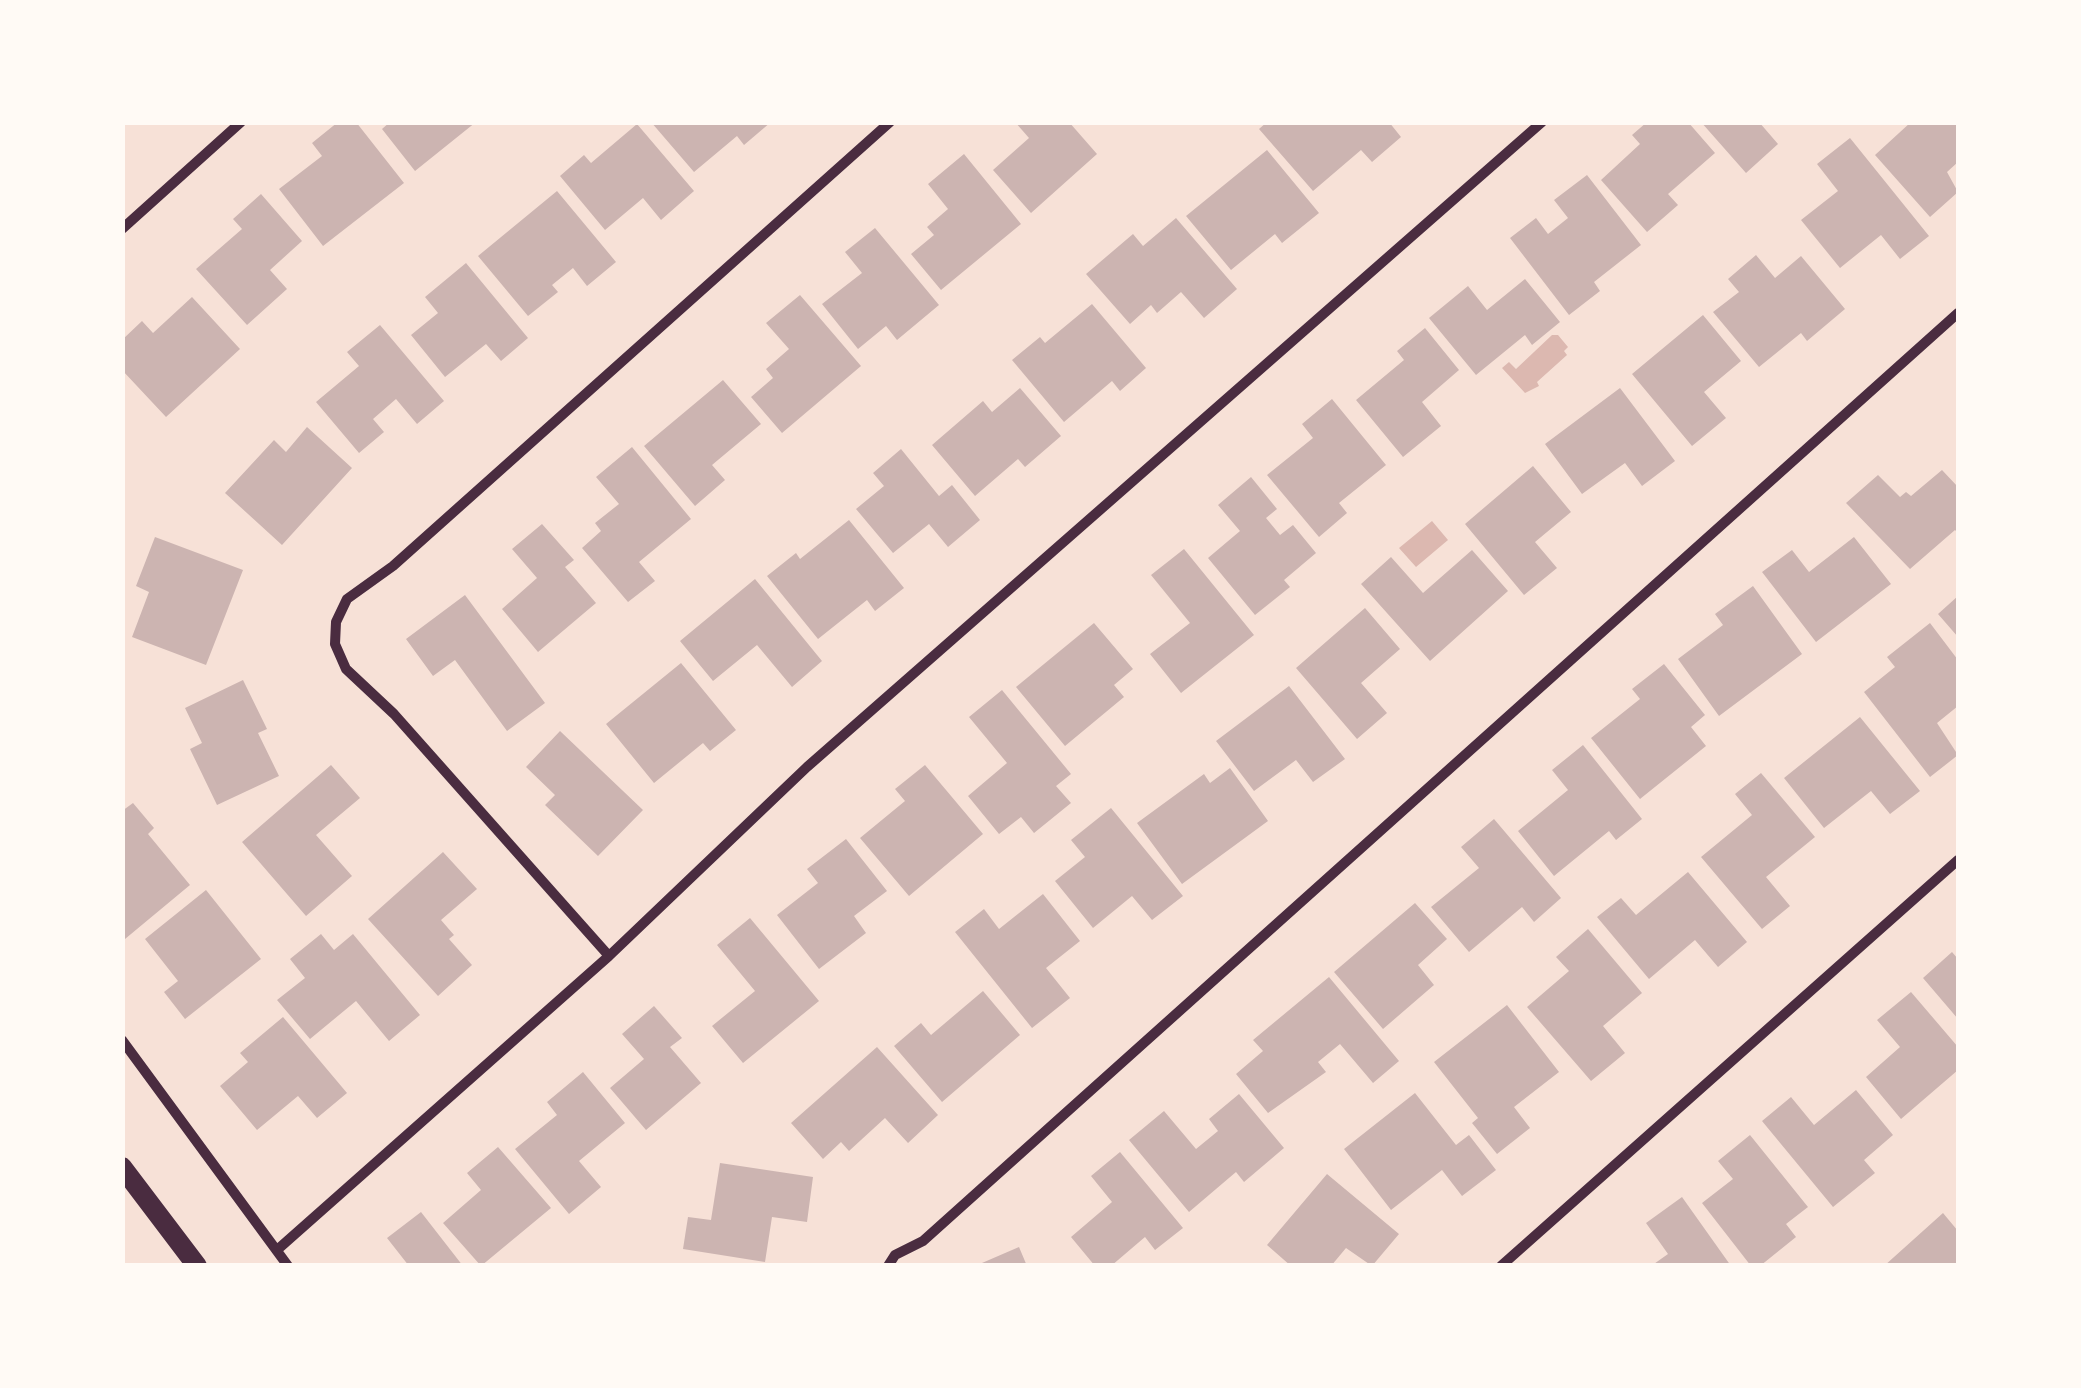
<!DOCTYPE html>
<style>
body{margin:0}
#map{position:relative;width:2081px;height:1388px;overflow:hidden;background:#f7e1d7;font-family:Commissioner,sans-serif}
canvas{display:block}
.frame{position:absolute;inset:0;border:125px solid #fffaf5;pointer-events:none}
</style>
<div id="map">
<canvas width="2081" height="1388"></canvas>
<div class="frame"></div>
</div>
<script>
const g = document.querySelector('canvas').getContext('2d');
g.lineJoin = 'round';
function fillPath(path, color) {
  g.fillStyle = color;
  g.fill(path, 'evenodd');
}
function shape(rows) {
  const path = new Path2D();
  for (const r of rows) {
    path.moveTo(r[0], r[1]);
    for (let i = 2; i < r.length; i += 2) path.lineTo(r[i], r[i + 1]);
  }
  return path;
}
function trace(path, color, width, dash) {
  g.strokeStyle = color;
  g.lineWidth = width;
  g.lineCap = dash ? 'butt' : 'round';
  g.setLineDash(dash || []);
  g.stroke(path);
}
const water = shape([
 [1552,335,1558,335,1568,347,1564,351,1567,355,1537,382,1539,386,1525,393,1502,368,1509,362,1516,369],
 [1432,521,1448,540,1416,567,1399,548]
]);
const building = shape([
 [338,122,356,122,404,183,323,246,279,189,322,156,312,143],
 [390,122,476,122,415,171,382,129],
 [651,122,771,122,744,145,737,136,694,172],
 [1015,122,1069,122,1097,154,1031,213,993,170,1029,138],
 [1267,122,1389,122,1401,137,1372,162,1361,150,1313,191,1259,129],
 [1647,122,1688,122,1715,153,1668,194,1678,205,1647,232,1601,180,1640,144,1632,135],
 [1701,122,1759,122,1778,144,1746,173],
 [1911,122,1958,122,1958,162,1947,172,1958,192,1930,217,1875,155],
 [637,124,694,191,661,220,643,198,605,230,560,176,584,155,591,163],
 [1850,138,1929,236,1900,259,1881,235,1840,268,1801,220,1838,191,1817,164],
 [1267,150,1319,213,1282,243,1275,234,1231,270,1186,216],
 [964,154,1021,224,941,290,911,254,934,235,927,227,948,209,928,184],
 [1587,175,1641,245,1594,282,1600,291,1569,315,1510,238,1536,218,1548,234,1568,218,1554,200],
 [557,191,616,262,587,286,573,268,552,285,558,292,528,316,478,256],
 [261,194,302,241,270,270,287,289,247,325,196,269,242,229,233,219],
 [1176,218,1237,289,1204,318,1181,292,1157,313,1151,305,1130,324,1086,274,1133,234,1143,246],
 [875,228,939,305,897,340,886,326,858,349,822,304,862,273,845,252],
 [1756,255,1775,278,1801,256,1845,309,1807,341,1801,333,1759,367,1713,312,1739,292,1728,279],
 [466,263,528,338,501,361,486,344,445,377,411,335,438,313,425,297],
 [1525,279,1560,322,1532,345,1525,335,1476,375,1429,318,1468,286,1487,310],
 [800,295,861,366,782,433,751,397,773,378,766,369,789,349,766,323],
 [192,297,240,349,166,417,122,370,122,340,142,321,153,333],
 [1092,304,1146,368,1120,391,1112,381,1064,422,1012,360,1040,337,1045,343],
 [1703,315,1741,361,1704,392,1726,418,1692,446,1632,374],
 [380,325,444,401,417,424,396,399,373,419,384,432,359,453,316,402,359,366,347,352],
 [1425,328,1459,370,1422,402,1441,426,1403,457,1356,400,1404,360,1397,351],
 [723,380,761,424,712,465,725,480,695,506,644,446],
 [1020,388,1061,436,1025,467,1018,459,975,496,932,445,983,401,992,412],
 [1620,388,1675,461,1642,486,1625,463,1582,494,1545,444],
 [1332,399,1386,465,1339,503,1347,513,1319,537,1267,475,1313,438,1302,424],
 [307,427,352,468,282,545,225,493,274,440,286,452],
 [632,447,691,519,639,562,655,581,628,602,582,548,601,531,595,523,619,504,596,477],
 [901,449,939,496,952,485,980,520,948,547,929,524,893,553,856,509,884,486,873,473],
 [1533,466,1571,512,1535,542,1557,568,1524,595,1465,524],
 [1942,470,1958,487,1958,533,1955,530,1910,569,1846,503,1878,475,1900,497,1906,492,1911,496],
 [1251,477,1277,509,1266,518,1280,535,1293,525,1316,553,1284,580,1290,587,1255,615,1208,558,1240,531,1218,505],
 [849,520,904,588,875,611,867,600,818,639,767,576,796,553,800,559],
 [542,524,574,560,565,567,596,603,538,652,502,609,537,578,512,549],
 [155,537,243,570,206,665,132,637,149,592,136,586],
 [1854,537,1891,584,1816,642,1762,572,1792,550,1809,572],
 [1184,549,1254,635,1181,693,1150,654,1190,623,1151,575],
 [1472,550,1508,591,1430,661,1361,584,1391,557,1423,593],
 [755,579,822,661,792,687,757,645,713,681,680,641],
 [1753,586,1802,654,1719,716,1678,659,1723,625,1715,614],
 [465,595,545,703,507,731,455,660,433,676,406,639],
 [1958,596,1958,637,1938,614],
 [1365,608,1400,649,1361,683,1387,713,1357,739,1296,668],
 [1094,623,1133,669,1114,685,1124,697,1065,746,1016,687],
 [1930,623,1958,660,1958,706,1937,723,1958,755,1930,777,1864,692,1895,667,1887,657],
 [681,663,736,730,710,751,703,743,654,783,606,724],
 [1664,664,1705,715,1691,727,1706,746,1640,799,1591,738,1640,699,1632,689],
 [243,680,267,729,258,733,279,776,217,805,190,749,202,743,185,708],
 [1289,686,1345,759,1313,782,1296,760,1254,791,1216,741],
 [1002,690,1071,774,1056,786,1071,803,1034,833,1021,817,999,834,968,796,1007,763,969,717],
 [1860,717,1920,791,1890,814,1871,791,1824,828,1784,778],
 [560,731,643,810,598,856,545,805,555,795,526,767],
 [1583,745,1642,819,1616,840,1609,831,1554,876,1518,831,1568,790,1552,770],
 [331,765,360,798,316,835,352,876,306,916,242,842],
 [925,765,983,834,909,896,860,838,905,801,895,789],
 [1230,768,1268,821,1182,884,1137,823,1204,774,1210,783],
 [1761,773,1815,837,1766,877,1790,906,1762,929,1701,857,1752,815,1735,794],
 [133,803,154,828,148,834,190,885,125,939,122,811],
 [1111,808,1183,896,1152,920,1132,896,1093,928,1055,881,1085,857,1071,840],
 [1494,819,1561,898,1534,922,1522,907,1469,952,1431,907,1479,868,1461,847],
 [846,839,887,891,854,916,866,933,819,969,777,915,818,883,807,869],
 [443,852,477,889,441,920,454,935,449,939,472,965,438,996,368,919],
 [1688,872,1747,942,1718,967,1695,940,1649,979,1597,917,1621,898,1636,915],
 [206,890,261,959,185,1019,164,992,178,981,145,939],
 [1043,894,1080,941,1046,968,1070,998,1032,1028,955,932,984,909,999,929],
 [1415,903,1447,939,1418,965,1434,985,1383,1029,1334,972],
 [750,918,819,1001,743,1063,712,1026,755,991,717,945],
 [1588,929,1642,993,1603,1026,1625,1053,1591,1081,1527,1007,1569,971,1556,957],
 [321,934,334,950,353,934,420,1015,389,1041,356,1001,310,1039,277,1000,305,978,290,959],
 [1952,952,1958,959,1958,1019,1923,978],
 [1329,977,1399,1061,1373,1083,1340,1044,1318,1062,1326,1072,1268,1113,1236,1074,1263,1051,1253,1040],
 [983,991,1020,1035,942,1102,894,1046,921,1023,931,1035],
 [1911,992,1958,1047,1958,1070,1901,1119,1866,1077,1900,1047,1877,1020],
 [1507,1005,1559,1072,1514,1107,1530,1128,1497,1154,1472,1123,1478,1118,1434,1062],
 [654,1006,682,1038,670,1047,701,1083,646,1130,610,1088,644,1059,622,1034],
 [283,1017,347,1093,317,1118,298,1096,257,1130,220,1086,248,1062,240,1053],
 [877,1047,938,1115,908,1143,885,1118,849,1151,841,1142,823,1159,791,1123],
 [583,1072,625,1123,579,1161,601,1187,569,1214,515,1149,557,1115,547,1102],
 [1856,1090,1893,1135,1864,1160,1875,1173,1833,1207,1762,1121,1791,1097,1814,1125],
 [1415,1093,1456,1145,1469,1135,1496,1170,1462,1196,1442,1170,1391,1210,1344,1149],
 [1239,1094,1284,1148,1244,1182,1236,1172,1189,1212,1129,1140,1164,1111,1196,1149,1218,1131,1209,1119],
 [1750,1135,1808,1207,1786,1224,1796,1237,1760,1266,1751,1266,1702,1203,1733,1179,1718,1161],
 [498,1147,551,1208,481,1266,443,1223,481,1190,467,1173],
 [1120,1152,1183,1228,1155,1250,1145,1237,1111,1266,1095,1266,1071,1237,1112,1202,1091,1176],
 [720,1163,813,1177,807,1222,772,1217,765,1262,683,1249,688,1217,711,1220],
 [1327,1174,1399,1234,1372,1266,1346,1248,1331,1266,1291,1266,1267,1245],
 [1682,1197,1731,1266,1651,1266,1668,1254,1646,1223],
 [421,1212,463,1266,409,1266,387,1238],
 [1943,1213,1958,1231,1958,1266,1884,1266],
 [1019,1247,1027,1266,975,1266]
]);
const minor = shape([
 [122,229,241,122],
 [609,956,394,714,346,669,335,644,336,622,347,599,393,566,890,122],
 [122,1040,288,1266],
 [277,1250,609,956,807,767,1542,122],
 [888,1266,895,1255,923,1241,1079,1101,1958,313],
 [1501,1266,1958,860]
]);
const secondary = shape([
 [122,1167,197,1266]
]);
fillPath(water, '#dcb8b0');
fillPath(building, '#ccb4b1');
trace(minor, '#4a2c40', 10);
trace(secondary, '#4a2c40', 20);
</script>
